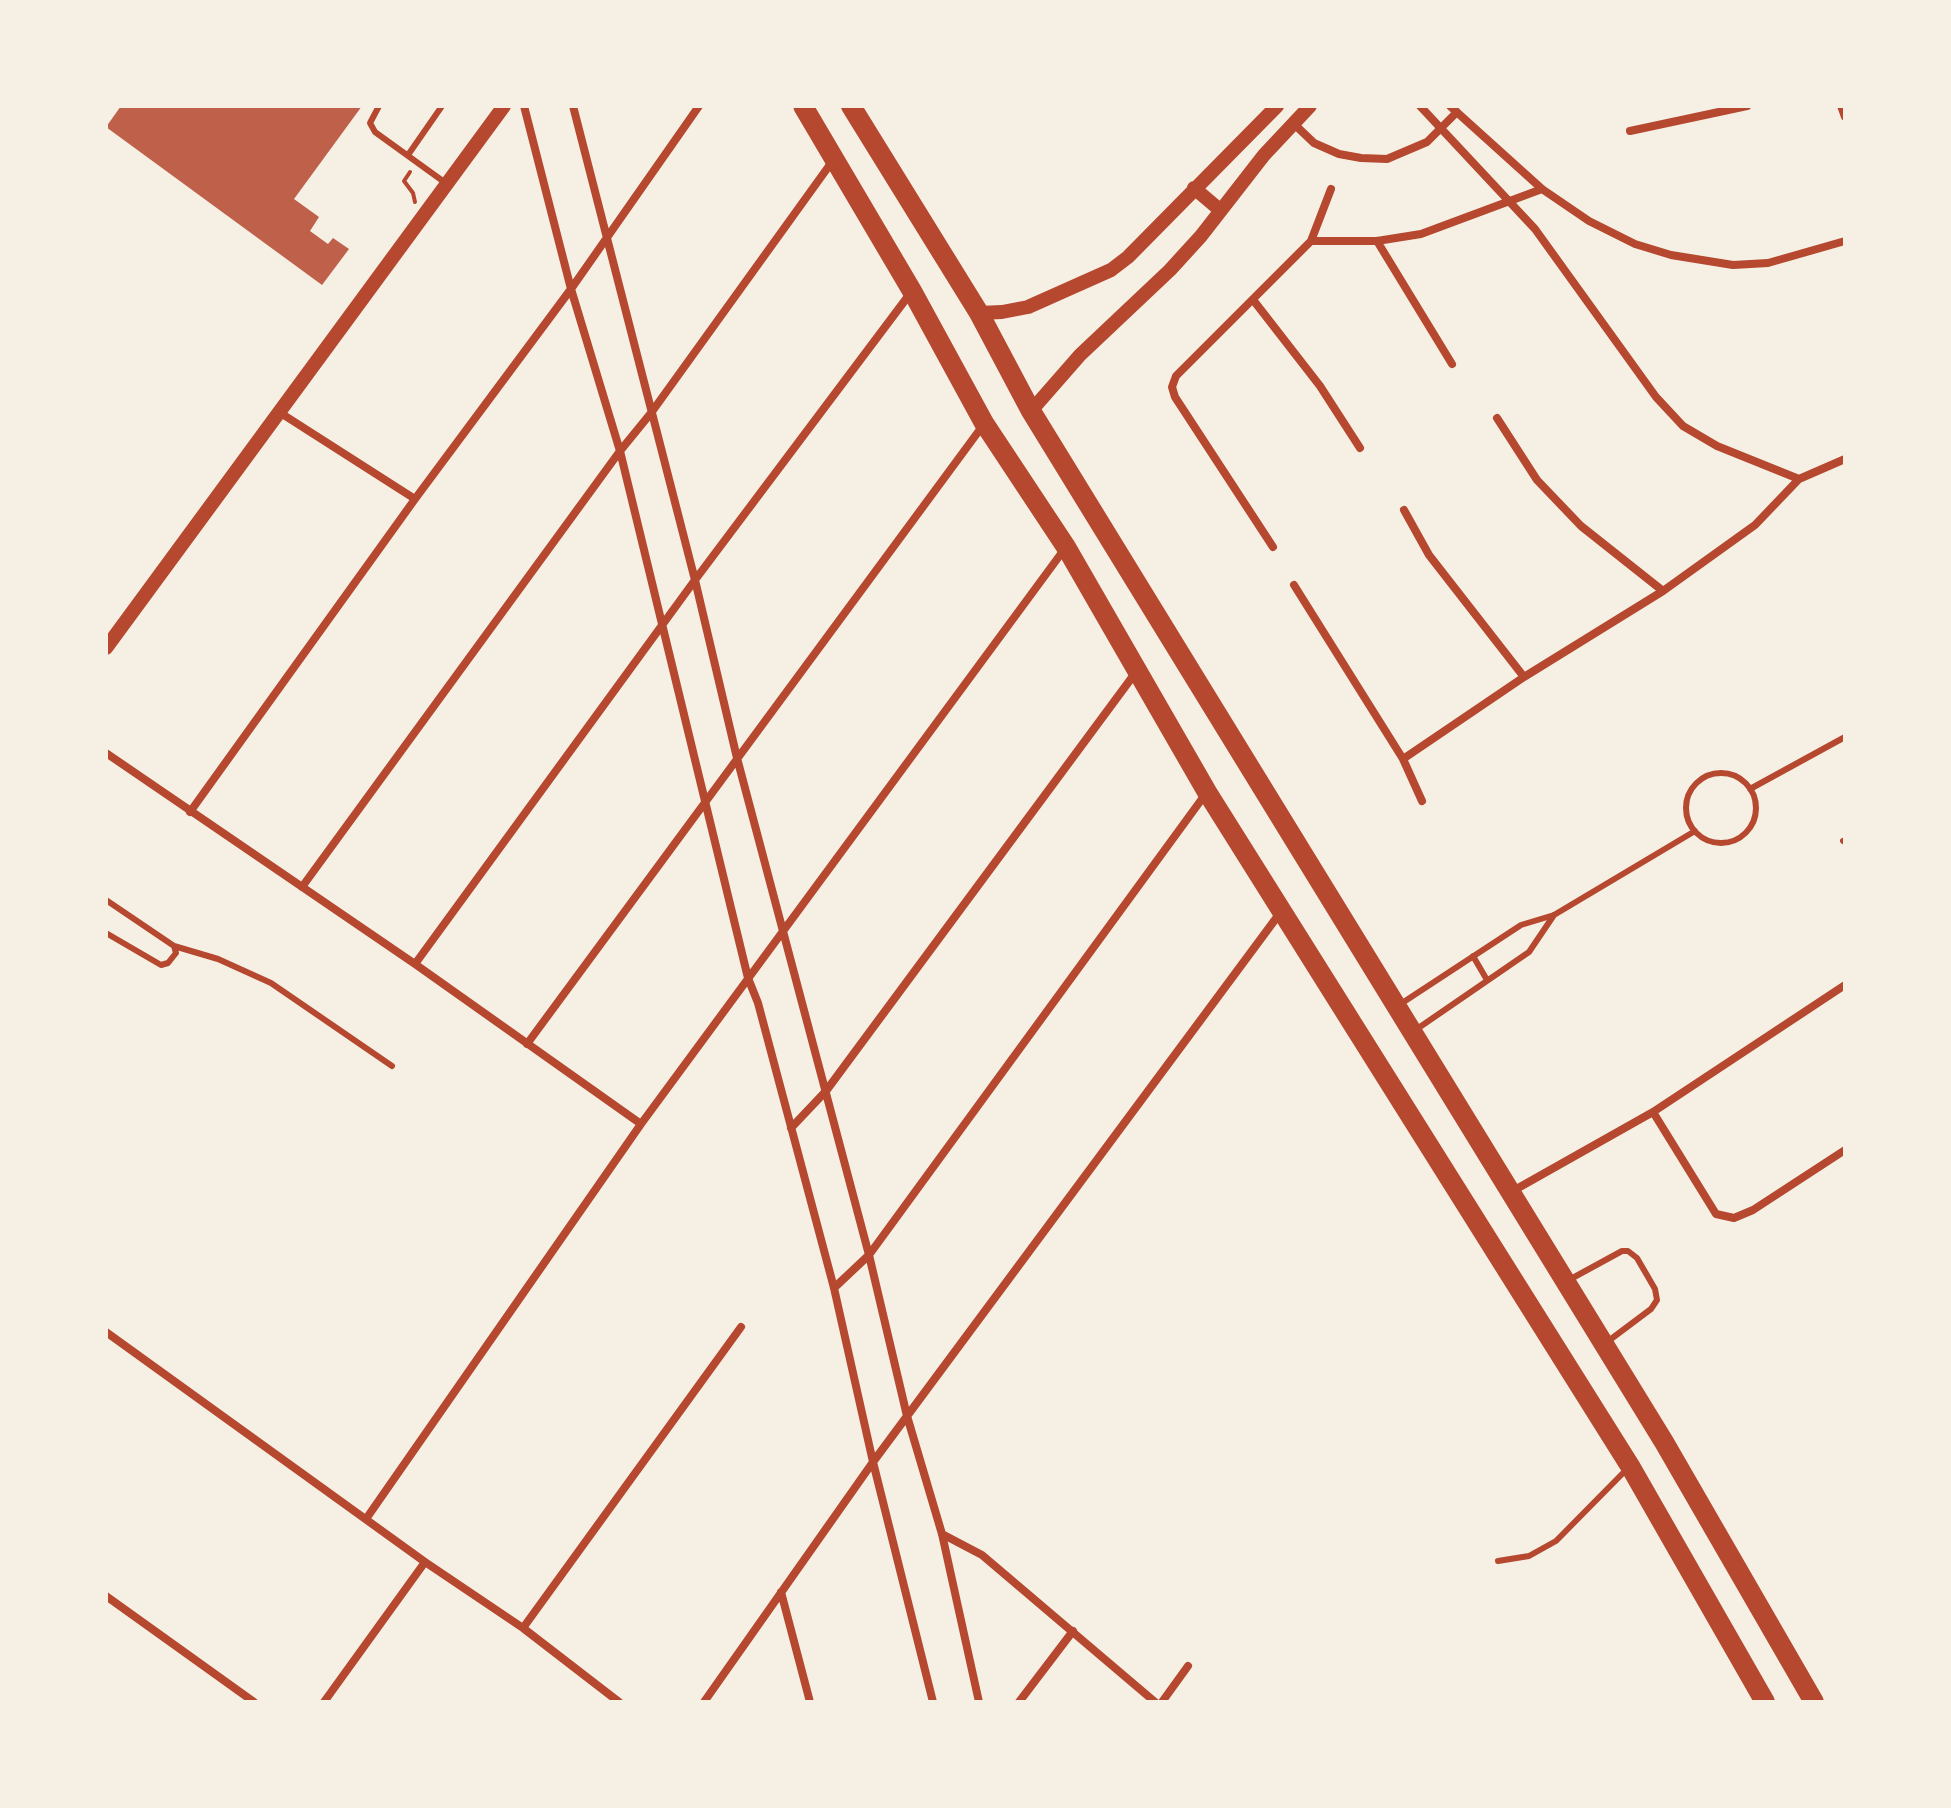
<!DOCTYPE html>
<style>
body{margin:0}
#map{position:relative;width:1951px;height:1808px;overflow:hidden;background:#f6efe4;font-family:"Times New Roman",serif}
canvas{display:block}
.frame{position:absolute;inset:0;border:108px solid #f6efe4;pointer-events:none}
</style>
<div id="map">
<canvas width="1951" height="1808"></canvas>
<div class="frame"></div>
</div>
<script>
const g = document.querySelector('canvas').getContext('2d');
g.lineJoin = 'round';
function fillPath(path, color) {
  g.fillStyle = color;
  g.fill(path, 'evenodd');
}
function shape(rows) {
  const path = new Path2D();
  for (const r of rows) {
    if (r.length === 3) {
      path.moveTo(r[0] + r[2], r[1]);
      path.arc(r[0], r[1], r[2], 0, 2 * Math.PI);
      continue;
    }
    path.moveTo(r[0], r[1]);
    for (let i = 2; i < r.length; i += 2) path.lineTo(r[i], r[i + 1]);
  }
  return path;
}
function trace(path, color, width, dash) {
  g.strokeStyle = color;
  g.lineWidth = width;
  g.lineCap = dash ? 'butt' : 'round';
  g.setLineDash(dash || []);
  g.stroke(path);
}
const building = shape([
 [121,106,362,106,294,199,319,217,310,231,328,244,333,238,349,249,322,285,106,127]
]);
const path = shape([
 [410,172,404,181,413,193,415,202]
]);
const service = shape([
 [379,106,370,123,375,132,447,184],
 [408,155,442,106],
 [1721,808,35],
 [1750,789,1845,737],
 [1843,841,1845,840],
 [106,900,174,946,218,959,271,983,392,1066],
 [106,933,161,965,168,963,176,953,174,946],
 [1473,956,1487,980],
 [1399,1005,1521,925,1554,915,1695,831],
 [1414,1031,1529,952,1554,915],
 [1567,1281,1622,1251,1628,1251,1637,1258,1655,1289,1657,1300,1651,1309,1607,1342],
 [1498,1561,1529,1556,1556,1541,1627,1469]
]);
const minor = shape([
 [524,106,571,289,620,451,748,978,758,1003,834,1288,873,1462,933,1702],
 [573,106,695,580,737,758,869,1255,907,1416,942,1534,979,1702],
 [1420,106,1535,229,1656,397,1683,426,1717,446,1799,479,1845,459],
 [1450,106,1542,189,1589,221,1635,244,1671,255,1733,265,1768,263,1845,241],
 [1841,106,1845,117],
 [1293,123,1314,143,1339,154,1361,158,1387,159,1427,142,1457,112],
 [1630,131,1747,106],
 [1311,241,1377,241,1421,234,1542,189],
 [1377,241,1452,364],
 [1254,301,1320,386,1360,448],
 [279,412,415,499],
 [1497,418,1537,480,1581,526,1663,591],
 [1404,510,1429,555,1524,677],
 [1273,547,1175,397,1172,387,1176,376,1311,241,1331,189],
 [1294,585,1403,759,1422,801],
 [106,753,415,964,641,1124],
 [1403,759,1524,677,1663,591,1755,525,1799,479],
 [190,812,415,499,571,289,699,106],
 [302,887,620,451,651,413,834,159],
 [415,964,695,580,912,291],
 [527,1044,984,424],
 [1653,1112,1716,1214,1734,1218,1753,1210,1845,1150],
 [791,1128,826,1091,1136,672],
 [1511,1192,1653,1112,1845,985],
 [834,1288,869,1255,1207,792],
 [106,1332,425,1562,523,1628,619,1702],
 [366,1519,641,1124,1066,547],
 [942,1534,982,1555,1155,1702],
 [781,1592,810,1702],
 [106,1596,254,1702],
 [523,1628,741,1327],
 [324,1702,425,1562],
 [704,1702,873,1462,1280,913],
 [1019,1702,1073,1631],
 [1162,1702,1188,1666]
]);
const tertiary = shape([
 [1194,188,1220,210],
 [979,313,1002,312,1028,307,1111,270,1128,257,1277,106],
 [1031,411,1080,355,1170,270,1201,236,1264,155,1310,106],
 [106,648,504,106]
]);
const primary = shape([
 [803,106,912,291,984,423,1066,547,1207,792,1630,1466,1765,1702],
 [851,106,979,313,1031,411,1664,1442,1814,1702]
]);
fillPath(building, '#bf614a');
trace(path, '#b5482f', 4);
trace(service, '#b5482f', 6);
trace(minor, '#b5482f', 8);
trace(tertiary, '#b5482f', 14);
trace(primary, '#b5482f', 20);
</script>
